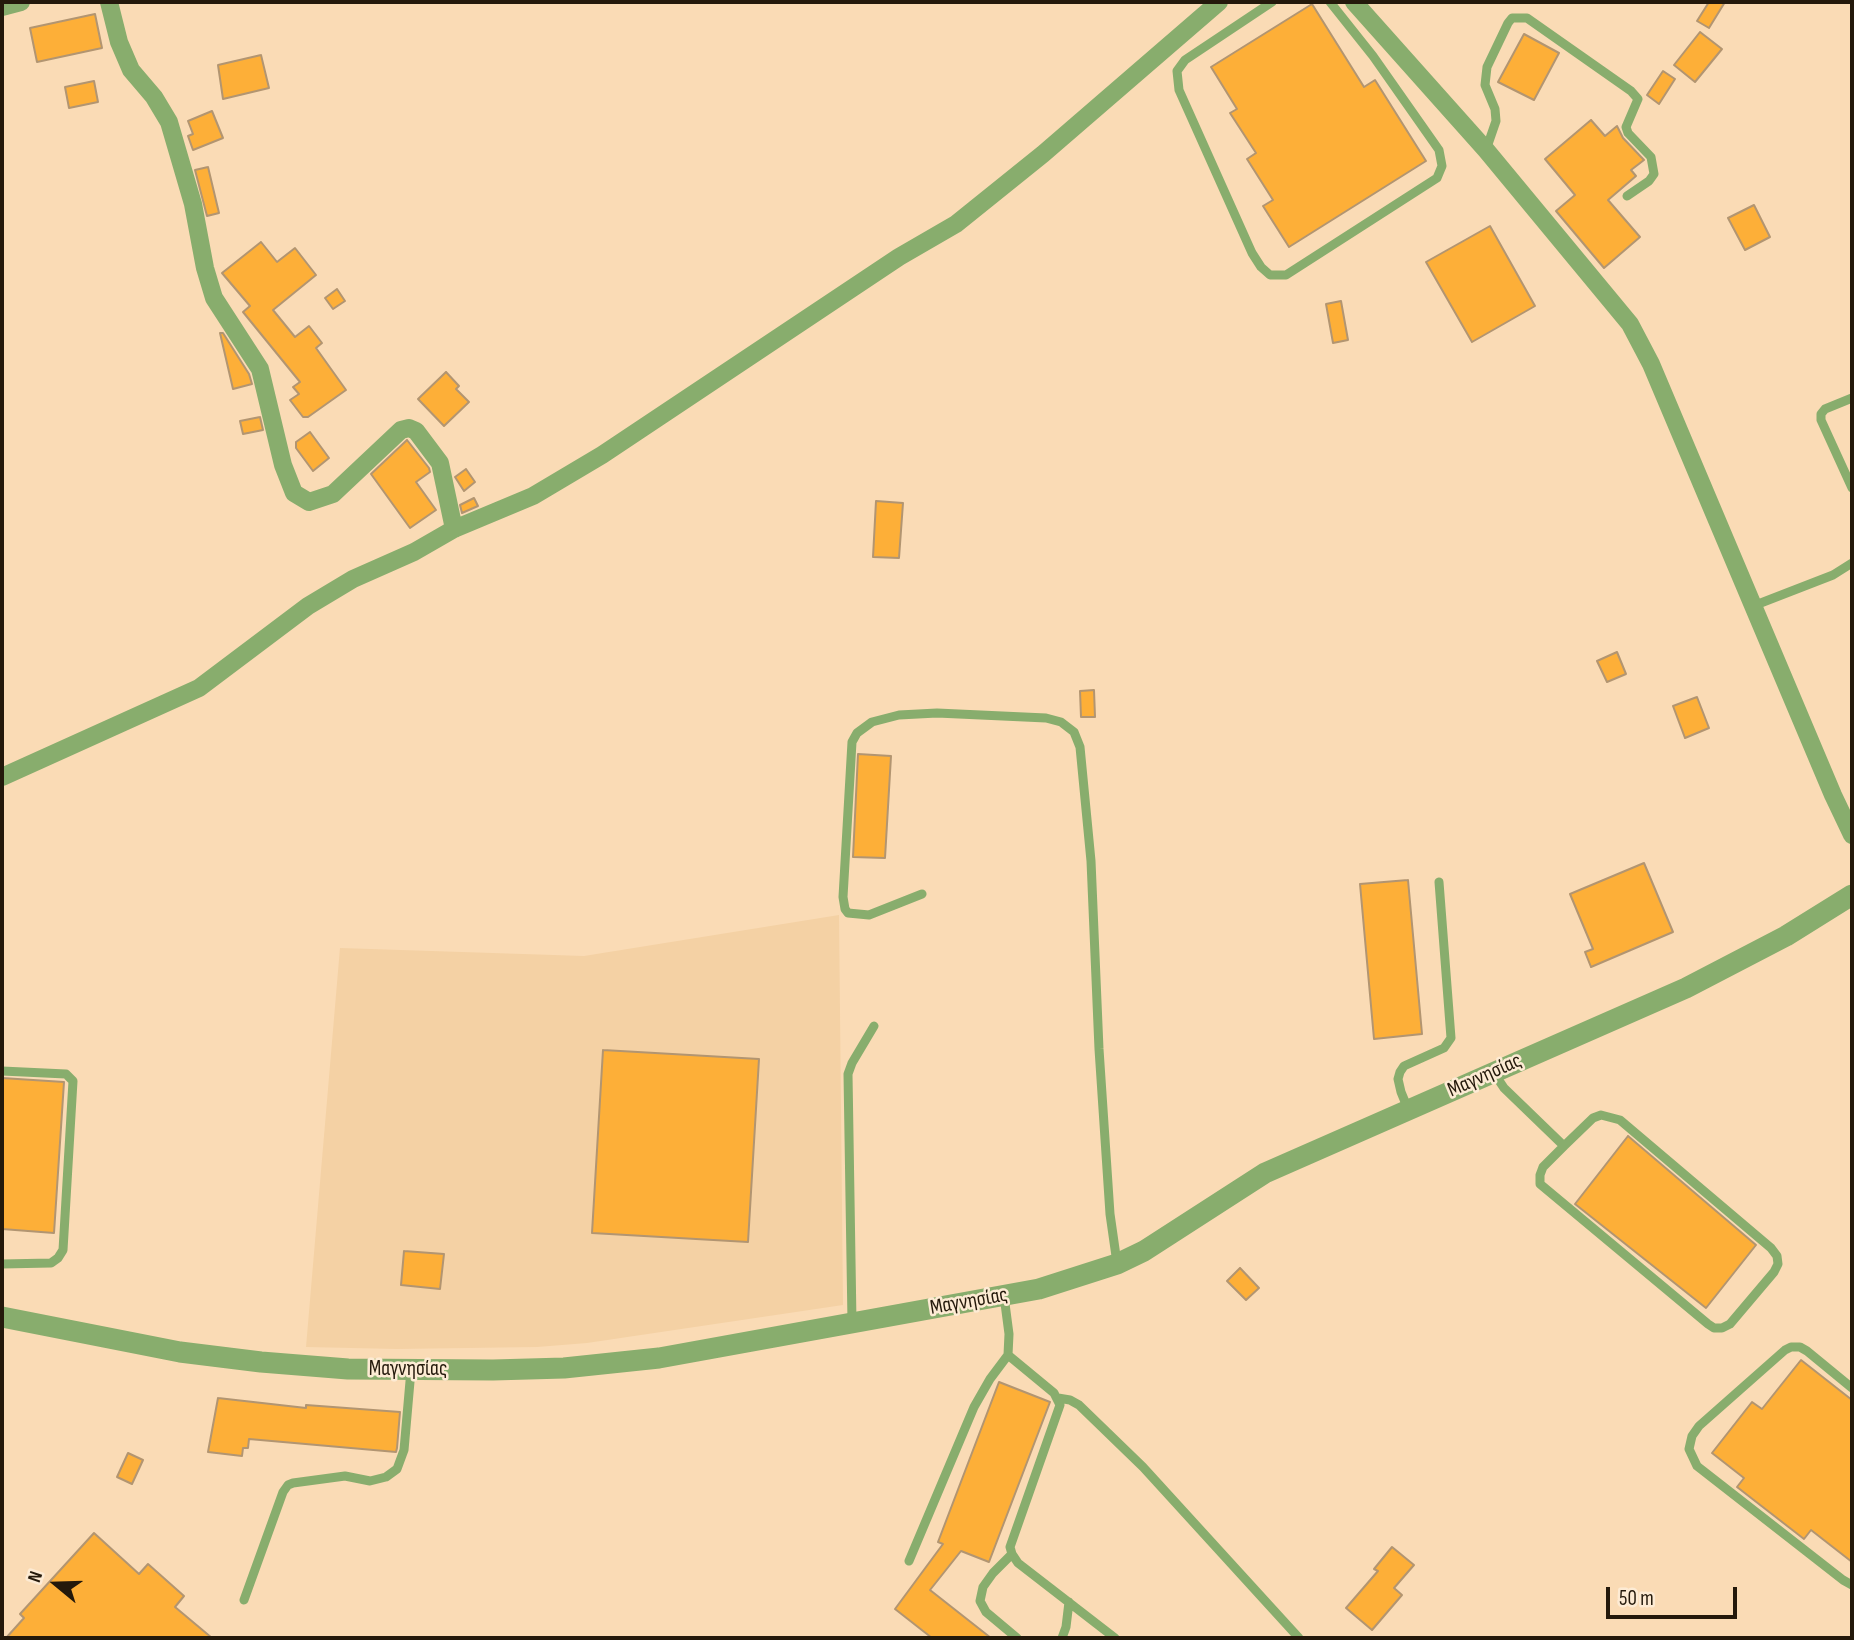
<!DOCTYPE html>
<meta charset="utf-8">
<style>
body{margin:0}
#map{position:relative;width:1854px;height:1640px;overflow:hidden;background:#fadbb5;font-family:"Sofia Sans Condensed",sans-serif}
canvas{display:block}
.frame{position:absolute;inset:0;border:4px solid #24190b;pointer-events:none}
.north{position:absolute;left:21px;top:1549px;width:70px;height:70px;-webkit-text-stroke:5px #fdebd4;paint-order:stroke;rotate:289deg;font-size:19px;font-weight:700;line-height:28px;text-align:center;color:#24190b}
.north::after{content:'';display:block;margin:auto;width:24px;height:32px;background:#24190b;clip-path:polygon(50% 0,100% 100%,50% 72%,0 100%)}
.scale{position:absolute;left:1606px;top:1587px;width:131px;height:32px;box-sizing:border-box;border:4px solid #24190b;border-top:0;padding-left:9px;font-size:21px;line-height:24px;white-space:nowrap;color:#24190b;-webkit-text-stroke:5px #fdebd4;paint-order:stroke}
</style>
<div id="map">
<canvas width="1854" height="1640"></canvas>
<div class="frame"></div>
<div class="north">N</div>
<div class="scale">50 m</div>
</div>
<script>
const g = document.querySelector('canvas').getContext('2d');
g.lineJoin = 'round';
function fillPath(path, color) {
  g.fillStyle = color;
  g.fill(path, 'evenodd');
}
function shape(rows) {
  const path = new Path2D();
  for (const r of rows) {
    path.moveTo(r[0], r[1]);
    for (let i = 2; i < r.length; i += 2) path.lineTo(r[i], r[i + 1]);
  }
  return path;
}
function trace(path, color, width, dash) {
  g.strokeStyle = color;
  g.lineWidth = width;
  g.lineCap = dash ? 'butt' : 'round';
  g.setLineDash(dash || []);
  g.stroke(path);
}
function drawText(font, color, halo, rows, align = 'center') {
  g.font = font + ' "Sofia Sans Condensed",sans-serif';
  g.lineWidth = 5;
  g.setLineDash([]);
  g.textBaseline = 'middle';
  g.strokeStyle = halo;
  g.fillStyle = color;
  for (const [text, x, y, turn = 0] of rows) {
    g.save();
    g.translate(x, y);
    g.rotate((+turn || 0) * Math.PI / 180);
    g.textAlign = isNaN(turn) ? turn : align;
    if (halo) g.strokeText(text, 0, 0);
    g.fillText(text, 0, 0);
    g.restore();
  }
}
const built = shape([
 [839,915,843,1305,587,1343,537,1347,397,1349,306,1347,340,948,584,956]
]);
const building = shape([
 [1709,2,1725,2,1709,28,1697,21,1709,2],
 [1312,4,1364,87,1375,80,1426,161,1289,247,1263,206,1273,200,1247,159,1256,153,1230,113,1237,109,1211,67,1312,4],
 [95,14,102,48,37,62,30,28,95,14],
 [1700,32,1722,49,1695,82,1674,65,1700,32],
 [1524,34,1559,53,1534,100,1498,82,1524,34],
 [261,55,269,88,223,99,218,65,261,55],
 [1663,71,1675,79,1659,104,1647,95,1663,71],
 [94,81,98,102,69,108,65,87,94,81],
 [212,111,223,138,193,150,188,136,193,134,188,121,212,111],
 [1591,120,1605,136,1617,126,1623,138,1644,160,1631,170,1636,176,1608,200,1640,237,1604,268,1556,211,1575,195,1545,159,1591,120],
 [208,167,219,213,207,216,195,170,208,167],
 [1754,205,1770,237,1745,250,1728,218,1754,205],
 [1490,226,1535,306,1472,342,1426,262,1490,226],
 [261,242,277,262,295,248,316,275,273,310,295,337,309,326,322,343,316,348,346,390,308,417,303,417,290,400,299,394,293,387,300,382,243,312,250,306,222,273,261,242],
 [337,289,345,301,333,309,325,298,337,289],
 [1341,301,1348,340,1333,343,1326,304,1341,301],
 [220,333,223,333,249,374,252,384,233,389,220,333],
 [446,372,459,386,456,389,469,402,444,426,418,399,446,372],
 [260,417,263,430,243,434,240,421,260,417],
 [310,432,329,458,313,471,296,448,296,442,310,432],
 [407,440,429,468,430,472,416,482,436,510,410,528,371,474,407,440],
 [466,469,475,482,464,491,455,477,466,469],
 [474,498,478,506,462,513,460,505,474,498],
 [876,501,903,503,899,558,873,557,876,501],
 [1617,652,1626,674,1607,682,1597,661,1617,652],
 [1094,690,1095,717,1081,717,1080,691,1094,690],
 [1697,697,1709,728,1685,738,1673,706,1697,697],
 [858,754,891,756,885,858,853,857,858,754],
 [1644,863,1673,932,1591,967,1585,952,1593,949,1570,894,1644,863],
 [1408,880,1422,1034,1374,1039,1360,884,1408,880],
 [603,1050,759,1059,748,1242,592,1233,603,1050],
 [2,1078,64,1082,54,1233,2,1229,2,1078],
 [1628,1136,1756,1245,1706,1308,1575,1204,1628,1136],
 [404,1251,444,1254,440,1289,401,1285,404,1251],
 [1240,1268,1259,1288,1246,1300,1227,1281,1240,1268],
 [1801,1360,1852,1400,1852,1562,1811,1530,1804,1539,1737,1487,1744,1478,1712,1453,1752,1402,1762,1409,1801,1360],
 [999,1382,1050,1402,989,1562,961,1551,930,1590,991,1638,932,1638,895,1609,943,1544,938,1542,999,1382],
 [218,1398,306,1408,306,1405,400,1412,397,1448,396,1452,249,1439,248,1448,243,1448,242,1456,208,1452,218,1398],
 [128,1453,143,1460,132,1484,117,1477,128,1453],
 [94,1533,139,1574,148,1564,184,1596,175,1607,212,1638,6,1638,24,1618,20,1614,94,1533],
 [1392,1547,1414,1565,1394,1588,1402,1595,1372,1630,1346,1608,1378,1571,1374,1569,1392,1547]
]);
const service = shape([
 [1272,2,1185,60,1177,71,1179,90,1252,253,1261,267,1270,275,1286,275,1437,178,1442,166,1439,150,1373,56,1330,2],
 [1486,150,1496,121,1495,109,1485,85,1487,67,1508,23,1512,18,1527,18,1631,91,1638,99,1626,127,1628,133,1651,157,1654,174,1649,181,1627,196],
 [1852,398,1825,409,1821,414,1821,420,1852,488],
 [1753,606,1833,575,1852,563],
 [922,894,869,915,848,913,845,909,843,897,852,742,857,733,872,722,899,715,937,713,1046,718,1061,722,1074,732,1080,747,1091,861,1099,1049,1110,1214,1117,1263],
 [2,1071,66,1074,73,1081,63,1250,58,1258,51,1263,2,1264],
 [1494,1073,1504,1088,1564,1146,1543,1167,1540,1175,1540,1184,1708,1324,1714,1328,1722,1328,1730,1324,1774,1272,1778,1264,1777,1256,1771,1248,1620,1120,1601,1115,1593,1118,1564,1146],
 [1408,1109,1401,1092,1398,1079,1400,1072,1404,1066,1444,1048,1451,1038,1439,882],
 [852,1322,848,1074,852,1063,874,1026],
 [1008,1355,1054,1393,1060,1405,1010,1547,1012,1554,1018,1563,1115,1638],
 [1852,1388,1807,1351,1800,1347,1791,1347,1785,1350,1699,1426,1692,1436,1689,1449,1697,1466,1843,1580,1852,1585],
 [1058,1398,1070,1400,1079,1405,1143,1467,1299,1638],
 [1012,1554,993,1573,983,1587,980,1601,986,1612,1017,1638],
 [909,1561,974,1407,990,1379,1008,1355,1009,1334,1004,1296],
 [244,1600,283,1492,288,1485,293,1483,345,1476,370,1481,386,1477,397,1469,404,1450,411,1370],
 [1062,1638,1066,1627,1069,1602]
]);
const minor = shape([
 [109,2,119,42,131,70,154,97,169,122,193,204,205,268,214,298,260,369,283,465,294,493,309,502,333,494,401,430,409,428,416,431,440,463,454,529],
 [1354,2,1486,150,1630,324,1651,364,1833,795,1852,835],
 [2,7,21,2],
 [2,777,199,688,308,606,353,579,414,552,454,529,533,496,602,455,899,257,956,224,1043,154,1219,2]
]);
const tertiary = shape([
 [2,1317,180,1352,261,1362,348,1369,493,1370,564,1368,659,1358,1039,1289,1117,1264,1144,1251,1265,1173,1686,988,1786,936,1852,895]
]);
const streetNames = [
 ["Μαγνησίας",1485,1076,-24],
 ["Μαγνησίας",969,1302,-10],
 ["Μαγνησίας",408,1370]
];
fillPath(built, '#f4d1a4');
fillPath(building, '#fdaf38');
trace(building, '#b29571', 2);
trace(service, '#88ad6d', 9);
trace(minor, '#88ad6d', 18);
trace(tertiary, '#88ad6d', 21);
drawText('21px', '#24190b', '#fdebd4', streetNames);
</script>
